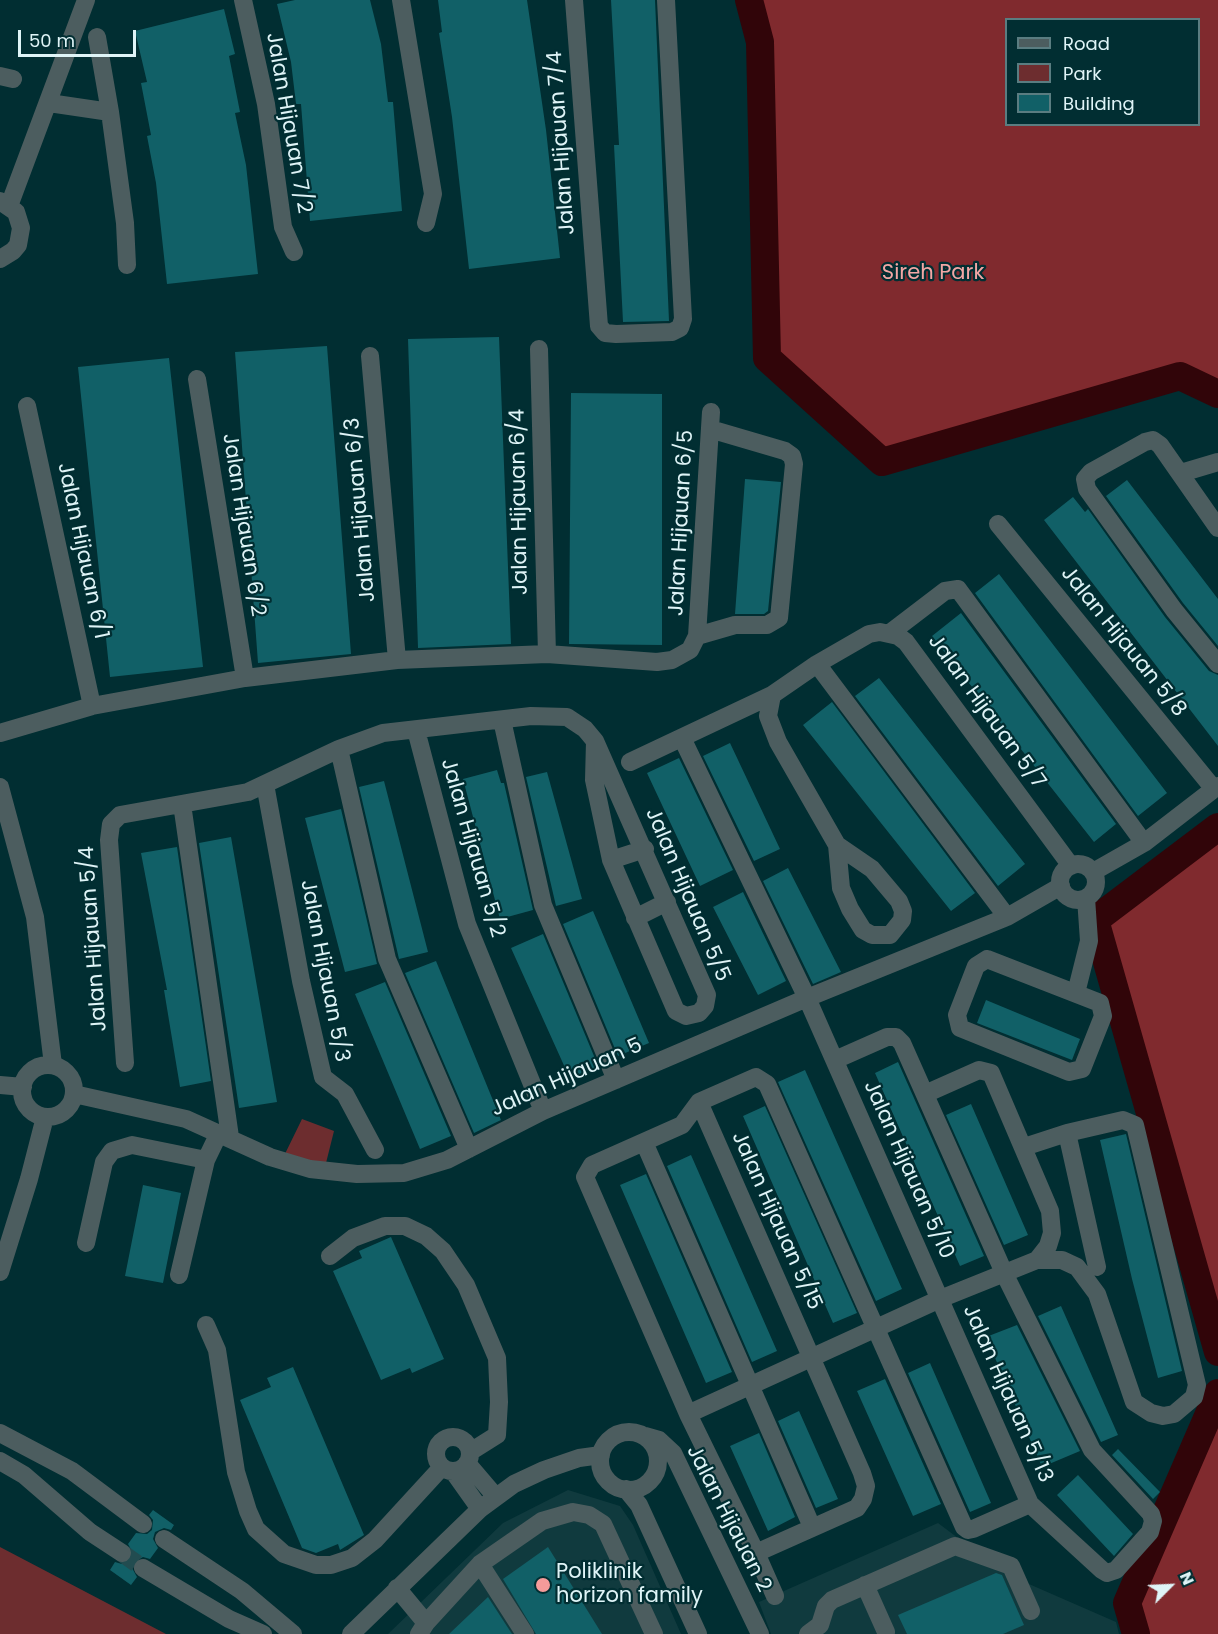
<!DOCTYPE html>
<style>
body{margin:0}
#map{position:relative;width:1218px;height:1634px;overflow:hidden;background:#012e32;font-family:Poppins,sans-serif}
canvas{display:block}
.legend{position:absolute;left:1005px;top:18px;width:195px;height:108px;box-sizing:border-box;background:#012e32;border:2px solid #5a7d81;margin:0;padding:8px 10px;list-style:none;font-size:18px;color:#dff4f7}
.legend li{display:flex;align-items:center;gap:12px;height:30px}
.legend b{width:30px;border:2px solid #5a7d81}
.north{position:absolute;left:1140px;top:1556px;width:60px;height:60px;-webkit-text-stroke:4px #012e32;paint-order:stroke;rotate:66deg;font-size:16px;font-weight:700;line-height:24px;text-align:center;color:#dff4f7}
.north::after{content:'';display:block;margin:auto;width:21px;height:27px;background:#dff4f7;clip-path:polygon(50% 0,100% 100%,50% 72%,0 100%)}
.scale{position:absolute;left:18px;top:30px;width:118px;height:27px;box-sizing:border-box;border:3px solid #dff4f7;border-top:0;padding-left:8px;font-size:18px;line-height:21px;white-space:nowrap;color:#dff4f7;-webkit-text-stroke:4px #012e32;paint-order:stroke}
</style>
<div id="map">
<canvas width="1218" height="1634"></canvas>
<ul class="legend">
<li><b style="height:8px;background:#4c5d5f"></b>Road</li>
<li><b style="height:16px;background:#6d2d2f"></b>Park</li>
<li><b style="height:16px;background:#116067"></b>Building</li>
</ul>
<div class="north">N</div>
<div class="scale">50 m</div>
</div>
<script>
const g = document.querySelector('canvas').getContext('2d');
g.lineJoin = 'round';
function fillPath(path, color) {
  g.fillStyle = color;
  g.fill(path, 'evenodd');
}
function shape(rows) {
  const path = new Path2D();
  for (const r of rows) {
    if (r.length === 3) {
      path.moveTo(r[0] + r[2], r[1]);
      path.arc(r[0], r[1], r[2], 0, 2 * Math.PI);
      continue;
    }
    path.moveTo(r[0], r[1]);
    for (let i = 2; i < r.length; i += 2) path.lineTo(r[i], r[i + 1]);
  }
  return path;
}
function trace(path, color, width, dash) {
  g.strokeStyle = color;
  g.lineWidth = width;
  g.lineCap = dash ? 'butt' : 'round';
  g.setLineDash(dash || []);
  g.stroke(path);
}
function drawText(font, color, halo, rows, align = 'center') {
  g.font = font + ' Poppins,sans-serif';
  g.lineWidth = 4.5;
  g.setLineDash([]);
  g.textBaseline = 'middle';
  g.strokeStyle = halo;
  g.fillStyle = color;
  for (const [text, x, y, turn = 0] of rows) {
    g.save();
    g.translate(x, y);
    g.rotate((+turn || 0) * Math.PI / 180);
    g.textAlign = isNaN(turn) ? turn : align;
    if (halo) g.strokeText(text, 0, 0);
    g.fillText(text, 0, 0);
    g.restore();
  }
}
const built = shape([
 [568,1490,620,1506,633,1525,681,1634,388,1634,503,1523],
 [938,1523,1006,1574,1116,1622,1119,1634,771,1634,759,1602]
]);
const green = shape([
 [302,1119,334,1131,326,1163,282,1160],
 [0,1547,166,1634,0,1634]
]);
const forest = shape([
 [749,0,1218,0,1218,394,1180,376,882,462,767,358,760,42],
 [1006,20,1198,20,1198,124,1006,124],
 [1218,827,1218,1352,1095,920],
 [1218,1393,1218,1634,1136,1634,1127,1603]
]);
const river = shape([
 [749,0,760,42,767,358,882,462,1180,376,1218,394],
 [1218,827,1095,920,1218,1352],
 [1136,1634,1127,1603,1218,1393]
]);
const building = shape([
 [295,0,370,0,381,44,388,102,393,102,402,211,310,221,301,104,296,104,291,62,277,4],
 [438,0,527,0,546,130,560,258,469,269,452,117,439,33,442,32],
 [611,0,655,0,669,321,623,322,614,145,619,145],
 [224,9,235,54,229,56,240,112,235,113,246,165,258,274,167,284,156,183,147,136,151,135,141,83,147,82,135,31],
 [499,337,511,644,418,648,408,339],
 [327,346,351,654,258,663,235,352],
 [169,358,203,667,110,677,78,367],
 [571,393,662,394,662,645,569,644],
 [745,479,781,482,768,611,764,614,735,614],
 [1127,480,1218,599,1218,646,1183,603,1106,496],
 [1073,497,1085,512,1088,509,1165,617,1209,671,1218,675,1218,746,1044,520],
 [999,574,1167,793,1138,816,975,593],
 [961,613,1116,824,1094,842,932,636],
 [879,678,1025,864,998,886,855,696],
 [832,702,975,893,951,911,803,725],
 [730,743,780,849,754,861,703,756],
 [679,758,733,870,700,886,647,773],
 [497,770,501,783,504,783,533,910,500,919,463,779],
 [547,772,582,899,556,906,526,777],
 [384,781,428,952,399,959,359,787],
 [341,809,377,964,345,972,305,818],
 [231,837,277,1102,239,1108,199,843],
 [177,847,211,1081,180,1087,164,990,167,990,141,853],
 [788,868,841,972,813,984,763,881],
 [743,892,786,981,758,995,713,907],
 [593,911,649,1043,618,1056,563,924],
 [543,934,599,1068,571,1081,511,948],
 [436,961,501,1120,474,1133,405,973],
 [385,982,451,1136,420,1149,355,994],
 [986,1000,1080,1039,1072,1060,977,1023],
 [898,1062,984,1256,960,1266,875,1073],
 [805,1070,902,1289,876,1301,778,1082],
 [971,1104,1028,1235,1004,1245,946,1115],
 [765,1106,857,1313,833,1323,743,1116],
 [1126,1134,1182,1371,1158,1378,1132,1279,1100,1140],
 [691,1155,777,1351,752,1362,667,1166],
 [646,1174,732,1372,706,1383,620,1185],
 [143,1185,181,1193,163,1283,125,1276],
 [391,1237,444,1359,412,1373,410,1368,381,1380,333,1271,362,1258,359,1251],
 [1061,1306,1118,1435,1101,1442,1038,1316],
 [1017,1325,1080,1451,1042,1467,986,1337],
 [930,1363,991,1503,970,1512,908,1373],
 [293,1367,364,1535,340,1550,338,1544,316,1553,302,1548,240,1400,271,1387,267,1378],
 [885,1379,941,1504,913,1516,857,1391],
 [799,1411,838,1499,816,1508,778,1421],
 [759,1433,795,1517,768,1531,730,1446],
 [1118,1449,1160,1492,1153,1499,1112,1455],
 [1078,1475,1133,1534,1114,1556,1057,1495],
 [153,1510,174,1525,171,1530,164,1528,155,1532,153,1539,158,1548,150,1559,143,1557,134,1562,132,1568,137,1577,131,1585,110,1570,115,1562,122,1564,131,1560,133,1553,128,1544,136,1533,147,1534,152,1530,153,1520,149,1515],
 [548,1547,602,1634,536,1634,503,1579],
 [996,1573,1002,1575,1024,1625,1003,1634,907,1634,898,1615],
 [488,1597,512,1634,449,1634]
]);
const minorTunnel = shape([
 [122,1553,143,1568]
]);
const minor = shape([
 [243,0,266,104,283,227,294,252],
 [401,0,433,194,426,223],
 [574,0,599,326,605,333,616,334,672,332,680,328,683,319,666,0],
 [97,37,110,112,125,223,127,265],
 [0,76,13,79],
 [49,103,110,112],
 [0,201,16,212,21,228,18,245,13,251,0,259],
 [9,206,86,0],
 [539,349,547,654],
 [370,356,397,660],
 [197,379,245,678],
 [27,406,92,706],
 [1181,473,1218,462],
 [998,524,1214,789],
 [1218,528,1160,445,1153,440,1145,442,1091,472,1085,479,1087,489,1174,610,1218,664],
 [890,633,945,591,958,589,1144,843],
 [697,636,735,625,767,625,779,618,794,464,792,456,785,451,710,429],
 [817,664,1007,917],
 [502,720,543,905,616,1080],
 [416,730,467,924,543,1111],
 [0,733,92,706,245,678,397,660,547,654,657,662,672,660,690,650,697,636,711,412],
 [682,738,807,998,1030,1504,1102,1570,1107,1573,1116,1570,1150,1532,1153,1521,1151,1514,1092,1450,1005,1275,902,1043,896,1037,887,1037,835,1060],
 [339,749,387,959,469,1149],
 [630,762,772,695],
 [265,784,301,981,323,1077,345,1094,375,1150],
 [0,787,35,917,53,1065],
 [182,804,230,1137],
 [837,845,841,888,850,909,863,930,872,935,890,935,902,920,903,911,899,901,872,869,837,845,778,742,768,716,772,695,817,664,869,634,880,632,898,636,906,642,1071,866],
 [611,860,645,849],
 [1078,882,18],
 [1093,872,1144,843,1218,786],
 [635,918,667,902],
 [987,959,1100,1003,1103,1016,1082,1069,1069,1072,960,1028,957,1015,976,966,987,959],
 [1076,993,1089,941,1086,898],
 [125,1063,109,840,111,824,120,815,248,792,339,749,383,733,531,716,567,717,585,729,595,741,707,995,705,1006,699,1013,686,1016,676,1011,611,860,594,780,595,741],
 [48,1091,26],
 [0,1085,23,1087],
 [74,1094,186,1119,270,1157,310,1169,357,1174,404,1173,447,1160,543,1111,807,998,1007,917,1061,886],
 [699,1102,862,1473,866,1486,863,1499,857,1508,756,1553,775,1596],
 [644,1142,812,1527],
 [1024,1147,1067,1133,1097,1267],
 [86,1243,104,1162,112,1151,132,1145,206,1160],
 [330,1256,353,1238,385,1226,405,1226,426,1236,443,1251,466,1285,497,1358,499,1402,497,1435,470,1452],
 [1037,1260,1062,1260,1077,1267,1097,1294,1134,1402,1151,1413,1163,1416,1174,1414,1194,1397,1197,1385,1135,1125,1123,1120,1067,1133],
 [0,1272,29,1179,45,1117],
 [179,1275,206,1160,219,1133],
 [206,1325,217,1350,236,1472,248,1511,256,1529,284,1554,316,1565,331,1565,352,1558,375,1540,442,1467],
 [688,1414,940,1299,1037,1260,1048,1246,1052,1233,1050,1211,991,1073,979,1070,925,1094],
 [629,1461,29],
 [0,1433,72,1471,143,1524],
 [645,1436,659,1440,673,1453,760,1634],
 [453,1454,17],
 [0,1461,24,1475,90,1532,122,1553],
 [467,1463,496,1497],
 [453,1471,480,1509],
 [626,1489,639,1505,698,1634],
 [164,1539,242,1591,293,1634],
 [756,1553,688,1414,585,1177,592,1165,682,1125,699,1102,756,1077,767,1084,964,1527,968,1530,973,1529,1030,1504],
 [480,1564,525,1634],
 [143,1568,229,1619,263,1634],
 [865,1585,886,1632],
 [397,1588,426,1623],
 [351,1634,480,1509,514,1484,544,1470,579,1458,601,1455],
 [419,1634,426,1623,480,1564,542,1521,573,1512,589,1515,603,1524,654,1634],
 [808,1634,820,1625,826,1606,832,1600,955,1546,1011,1566,1031,1611]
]);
const markers = [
 [543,1585,8,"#f59b9a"]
];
const streetNames = [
 ["Jalan Hijauan 7/2",288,123,80],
 ["Jalan Hijauan 7/4",562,143,-94],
 ["Jalan Hijauan 6/4",520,502,-91],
 ["Jalan Hijauan 6/3",361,510,-95],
 ["Jalan Hijauan 6/5",682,523,-87],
 ["Jalan Hijauan 6/2",243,525,81],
 ["Jalan Hijauan 6/1",82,551,78],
 ["Jalan Hijauan 5/8",1123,642,51],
 ["Jalan Hijauan 5/7",986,712,54],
 ["Jalan Hijauan 5/2",472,848,74],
 ["Jalan Hijauan 5/5",687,895,67],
 ["Jalan Hijauan 5/4",94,939,-94],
 ["Jalan Hijauan 5/3",324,971,79],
 ["Jalan Hijauan 5",567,1078,-24],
 ["Jalan Hijauan 5/10",908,1170,66],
 ["Jalan Hijauan 5/15",776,1221,66],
 ["Jalan Hijauan 5/13",1007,1394,66],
 ["Jalan Hijauan 2",728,1519,63]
];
const parkNames = [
 ["Sireh Park",933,274]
];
const poiNames = [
 ["Poliklinik",556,1573],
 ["horizon family",556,1597]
];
fillPath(built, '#103a3e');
fillPath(green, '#6d2d2f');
fillPath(forest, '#802a2e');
trace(river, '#310509', 28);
fillPath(building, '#116067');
trace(minorTunnel, '#224c50', 18, [18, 9]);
trace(minor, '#4c5d5f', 18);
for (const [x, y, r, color] of markers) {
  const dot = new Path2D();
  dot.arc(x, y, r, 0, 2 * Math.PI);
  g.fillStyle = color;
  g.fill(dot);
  trace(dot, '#012e32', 2);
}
drawText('21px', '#dff4f7', '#012e32', streetNames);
drawText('21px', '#f2a7a5', '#012e32', parkNames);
drawText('21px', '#dff4f7', '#012e32', poiNames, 'left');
</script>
